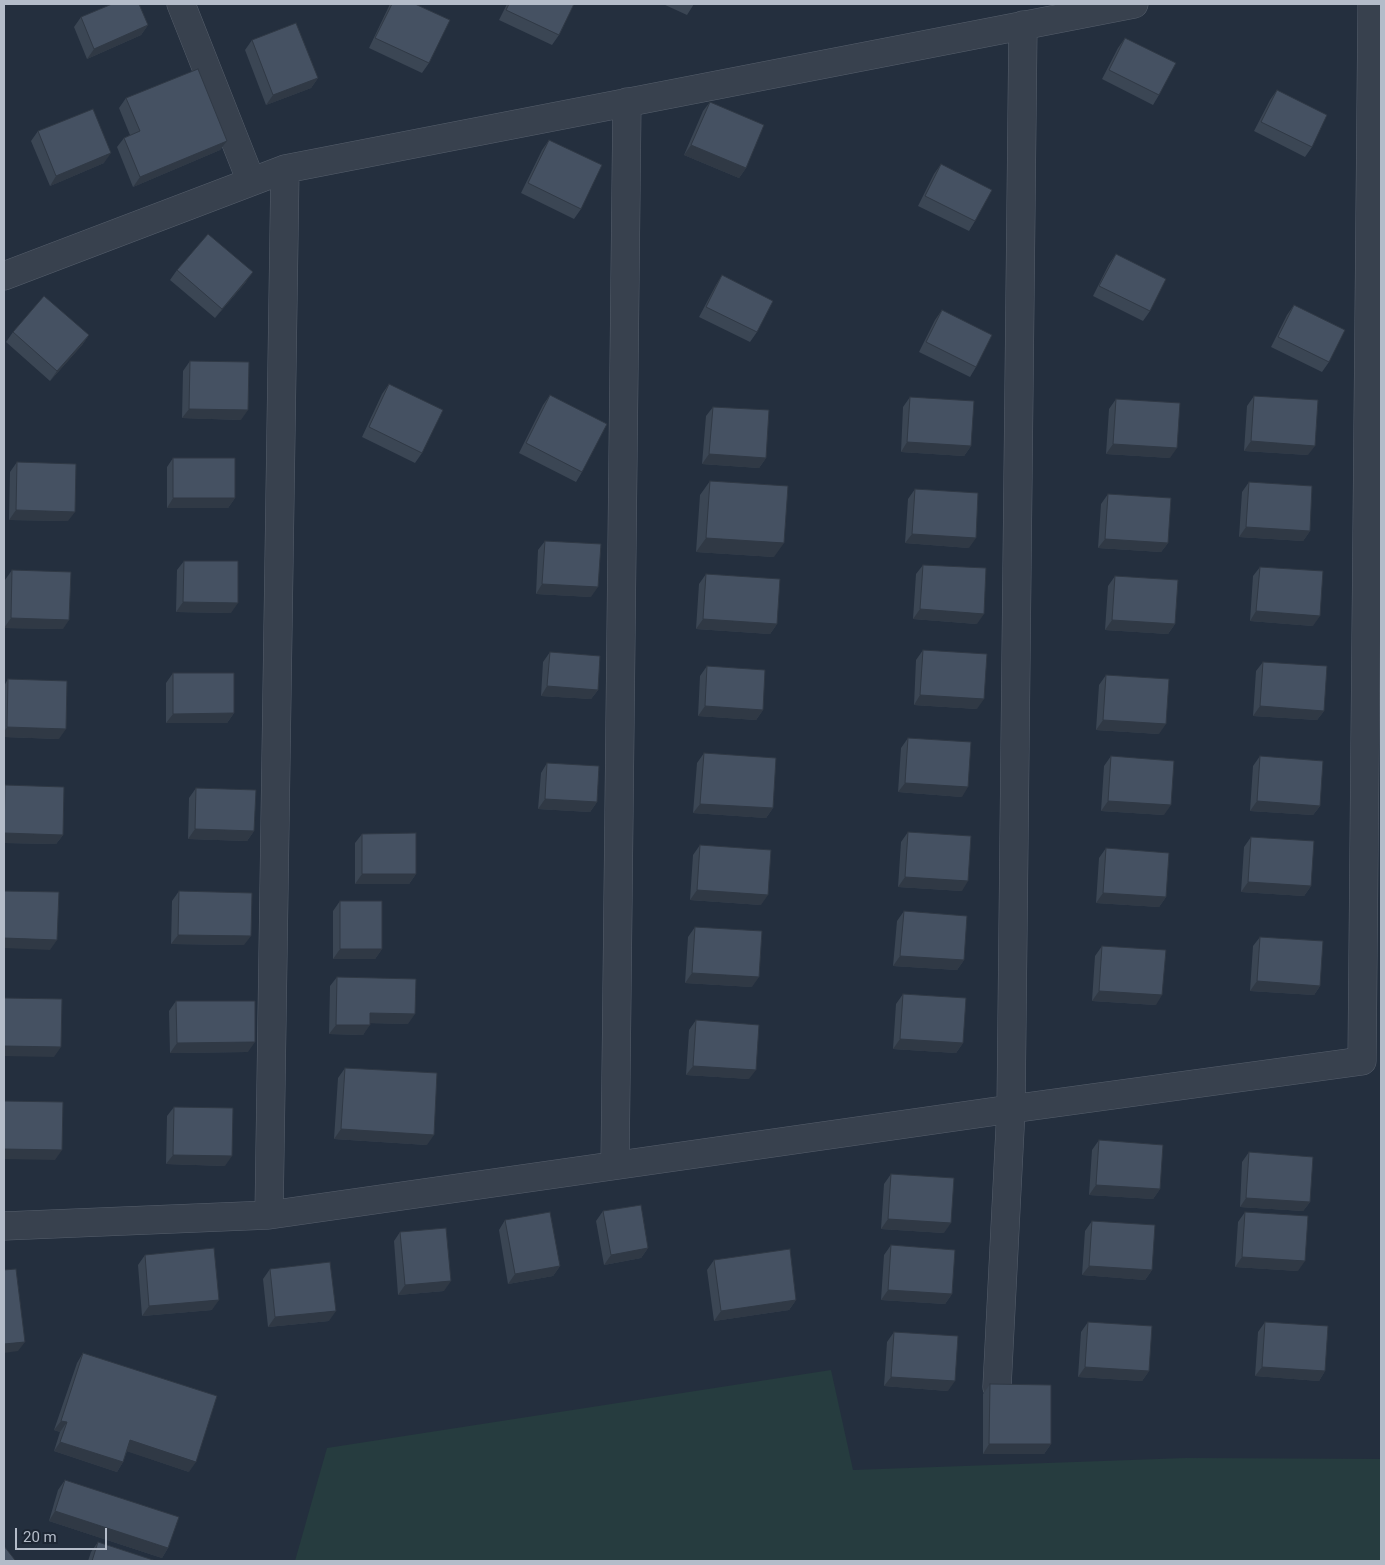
<!DOCTYPE html>
<style>
body{margin:0}
#map{position:relative;width:1385px;height:1565px;overflow:hidden;background:#242f3e;font-family:Roboto,sans-serif}
canvas{display:block}
.frame{position:absolute;inset:0;border:5px solid #b4bcc9;pointer-events:none}
.scale{position:absolute;left:15px;top:1528px;width:92px;height:22px;box-sizing:border-box;border:2px solid #b4bcc9;border-top:0;padding-left:6px;font-size:15px;line-height:18px;white-space:nowrap;color:#b4bcc9;-webkit-text-stroke:4px #1d2633;paint-order:stroke}
</style>
<div id="map">
<canvas width="1385" height="1565"></canvas>
<div class="frame"></div>
<div class="scale">20 m</div>
</div>
<script>
const g = document.querySelector('canvas').getContext('2d');
g.lineJoin = 'round';
function fillPath(path, color) {
  g.fillStyle = color;
  g.fill(path, 'evenodd');
}
function shape(rows) {
  const path = new Path2D();
  for (const r of rows) {
    path.moveTo(r[0], r[1]);
    for (let i = 2; i < r.length; i += 2) path.lineTo(r[i], r[i + 1]);
  }
  return path;
}
function trace(path, color, width, dash) {
  g.strokeStyle = color;
  g.lineWidth = width;
  g.lineCap = dash ? 'butt' : 'round';
  g.setLineDash(dash || []);
  g.stroke(path);
}
const green = shape([
 [831,1370,853,1470,1186,1458,1381,1459,1381,1561,295,1561,327,1448]
]);
const street = shape([
 [181,4,251,181],
 [4,276,285,169,1134,4],
 [615,1165,627,102],
 [269,1215,1011,1109,1362,1061,1372,4],
 [4,1226,269,1215,285,169],
 [997,1387,1011,1109,1023,25]
]);
const wall = shape([
 [390,4,415,4,429,63,422,73,369,48],
 [507,4,574,4,559,35,552,45,499,20],
 [663,4,694,4,687,15],
 [81,17,148,25,141,35,87,59,74,27],
 [1125,38,1159,95,1153,105,1102,79,1118,48],
 [252,40,318,78,311,88,266,105,245,50],
 [1277,90,1312,147,1305,157,1254,131,1270,100],
 [126,98,227,141,220,150,133,187,117,147,124,138,130,135,119,108],
 [710,102,746,168,739,178,684,155,703,111],
 [38,131,104,163,50,186,31,141],
 [549,140,581,209,574,219,521,193,542,150],
 [941,164,975,221,969,231,918,206,934,174],
 [1116,254,1150,311,1143,321,1093,296,1109,264],
 [177,270,246,282,215,318,170,280],
 [722,275,757,332,750,342,699,317,716,285],
 [1294,305,1329,362,1322,372,1271,347,1287,315],
 [942,310,976,367,970,377,919,352,935,320],
 [13,332,89,335,82,345,50,381,6,342],
 [190,361,241,420,182,418,183,371],
 [389,384,422,453,415,463,362,437,382,394],
 [550,395,582,472,576,482,519,453,543,405],
 [1254,396,1308,455,1244,451,1247,406],
 [910,397,971,446,964,456,901,452,903,407],
 [1116,399,1170,458,1106,454,1109,409],
 [713,407,766,458,759,468,702,464,706,416],
 [173,458,235,498,228,508,167,508,167,467],
 [17,462,68,521,9,520,10,472],
 [710,481,774,557,696,552,700,495],
 [1249,482,1310,531,1303,541,1239,537,1242,492],
 [915,489,969,548,905,543,908,499],
 [1108,494,1168,543,1161,552,1098,548,1101,504],
 [545,541,591,597,536,594,538,550],
 [184,561,231,613,176,612,177,570],
 [923,565,977,624,913,619,916,574],
 [1260,567,1313,626,1250,621,1253,576],
 [12,570,63,629,4,628,5,580],
 [706,574,777,624,770,634,696,629,699,584],
 [1115,576,1175,624,1168,634,1105,630,1108,586],
 [923,650,977,709,914,705,916,660],
 [550,652,598,690,591,699,541,696,543,662],
 [1263,662,1324,711,1317,720,1253,716,1256,671],
 [707,666,763,710,756,720,698,716,700,676],
 [173,673,234,713,227,723,166,723,166,683],
 [1106,675,1159,734,1096,730,1099,685],
 [8,679,59,739,4,737,4,686],
 [908,738,962,797,898,792,901,748],
 [704,753,773,808,766,818,693,813,697,763],
 [1111,756,1164,815,1101,811,1104,766],
 [1260,756,1320,806,1313,815,1250,811,1253,766],
 [547,763,597,802,590,812,538,809,541,773],
 [5,785,63,835,56,844,4,843,4,787],
 [196,788,254,831,247,841,188,839,189,798],
 [908,832,962,891,898,887,901,842],
 [362,834,416,874,409,884,355,884,355,843],
 [1251,837,1311,886,1304,896,1241,892,1244,847],
 [700,845,761,905,690,900,693,855],
 [1106,848,1166,897,1159,907,1096,903,1099,858],
 [179,891,244,945,171,944,172,901],
 [340,901,382,949,375,959,333,959,333,911],
 [904,911,964,960,957,970,893,966,897,921],
 [695,927,752,987,685,983,688,937],
 [1260,937,1320,986,1314,995,1250,991,1253,946],
 [1102,946,1156,1005,1092,1001,1095,956],
 [337,977,408,1024,370,1023,363,1035,329,1034,330,986],
 [903,994,963,1043,956,1053,893,1049,896,1004],
 [176,1001,248,1052,170,1053,169,1011],
 [696,1020,749,1079,686,1075,689,1030],
 [345,1068,427,1145,334,1139,338,1078],
 [174,1107,225,1166,166,1164,167,1116],
 [1099,1140,1160,1189,1153,1199,1089,1195,1092,1150],
 [1249,1152,1310,1202,1303,1211,1240,1207,1242,1162],
 [891,1174,944,1233,881,1229,884,1184],
 [603,1211,648,1248,641,1258,604,1265,596,1221],
 [1245,1212,1298,1271,1235,1267,1238,1222],
 [505,1220,560,1266,553,1276,508,1284,499,1230],
 [1092,1221,1152,1270,1145,1280,1082,1275,1085,1231],
 [400,1232,444,1291,398,1295,394,1241],
 [891,1245,952,1294,945,1304,881,1300,884,1255],
 [145,1255,212,1310,142,1316,138,1265],
 [714,1260,796,1300,789,1310,714,1321,707,1270],
 [270,1269,329,1321,268,1327,263,1279],
 [1088,1322,1149,1371,1142,1381,1078,1377,1081,1332],
 [1265,1322,1325,1371,1319,1381,1255,1376,1258,1332],
 [894,1332,948,1391,884,1386,887,1342],
 [83,1353,189,1472,127,1451,123,1462,117,1472,54,1451,60,1432,54,1430,77,1363],
 [990,1384,1051,1444,1044,1454,983,1454,983,1394],
 [65,1480,168,1548,162,1558,49,1521,58,1490],
 [98,1542,156,1561,88,1561,91,1552]
]);
const shadedWall = shape([
 [148,25,141,35,87,59,94,49],
 [318,78,311,88,266,105,273,95],
 [227,141,220,150,133,187,140,177],
 [691,145,746,168,739,178,684,155],
 [111,153,104,163,50,186,56,176],
 [253,272,246,282,215,318,222,309],
 [89,335,82,345,50,381,57,371],
 [189,409,248,410,241,420,182,418],
 [1251,441,1315,446,1308,455,1244,451],
 [907,442,971,446,964,456,901,452],
 [1113,444,1177,448,1170,458,1106,454],
 [709,454,766,458,759,468,702,464],
 [173,498,235,498,228,508,167,508],
 [16,510,75,512,68,521,9,520],
 [1246,527,1310,531,1303,541,1239,537],
 [912,534,976,538,969,548,905,543],
 [706,538,784,543,774,557,696,552],
 [1105,539,1168,543,1161,552,1098,548],
 [542,584,598,587,591,597,536,594],
 [183,602,238,603,231,613,176,612],
 [920,609,984,614,977,624,913,619],
 [1256,611,1320,616,1313,626,1250,621],
 [11,618,69,620,63,629,4,628],
 [703,619,777,624,770,634,696,629],
 [1112,620,1175,624,1168,634,1105,630],
 [547,686,598,690,591,699,541,696],
 [920,695,984,699,977,709,914,705],
 [705,706,763,710,756,720,698,716],
 [1260,706,1324,711,1317,720,1253,716],
 [234,713,227,723,166,723,173,714],
 [1103,720,1166,724,1159,734,1096,730],
 [7,727,66,729,59,739,4,737,4,732],
 [905,783,968,787,962,797,898,792],
 [545,799,597,802,590,812,538,809],
 [1108,801,1171,805,1164,815,1101,811],
 [1257,801,1320,806,1313,815,1250,811],
 [700,804,773,808,766,818,693,813],
 [195,829,254,831,247,841,188,839],
 [4,833,63,835,56,844,4,843],
 [362,874,416,874,409,884,355,884],
 [905,877,968,881,962,891,898,887],
 [1248,882,1311,886,1304,896,1241,892],
 [697,890,768,895,761,905,690,900],
 [1103,893,1166,897,1159,907,1096,903],
 [178,935,251,936,244,945,171,944],
 [4,938,57,940,50,950,4,948],
 [340,949,382,949,375,959,333,959],
 [900,956,964,960,957,970,893,966],
 [692,973,759,977,752,987,685,983],
 [1257,981,1320,986,1314,995,1250,991],
 [1099,991,1162,995,1156,1005,1092,1001],
 [370,1013,415,1014,408,1024,363,1023],
 [336,1025,370,1025,363,1035,329,1034],
 [900,1039,963,1043,956,1053,893,1049],
 [255,1042,248,1052,170,1053,177,1043],
 [4,1046,61,1047,54,1057,4,1056],
 [693,1066,756,1070,749,1079,686,1075],
 [341,1129,434,1135,427,1145,334,1139],
 [4,1149,62,1150,55,1160,4,1159],
 [173,1155,232,1156,225,1166,166,1164],
 [1096,1185,1160,1189,1153,1199,1089,1195],
 [1246,1198,1310,1202,1303,1211,1240,1207],
 [888,1219,951,1223,944,1233,881,1229],
 [648,1248,641,1258,604,1265,611,1255],
 [1242,1257,1305,1261,1298,1271,1235,1267],
 [560,1266,553,1276,508,1284,515,1274],
 [1089,1266,1152,1270,1145,1280,1082,1275],
 [451,1281,444,1291,398,1295,405,1285],
 [888,1290,952,1294,945,1304,881,1300],
 [219,1300,212,1310,142,1316,149,1306],
 [796,1300,789,1310,714,1321,721,1311],
 [336,1311,329,1321,268,1327,275,1317],
 [25,1342,18,1351,4,1353,4,1344],
 [1085,1367,1149,1371,1142,1381,1078,1377],
 [1262,1367,1325,1371,1319,1381,1255,1376],
 [891,1377,955,1381,948,1391,884,1386],
 [61,1421,67,1422,60,1432,54,1430],
 [130,1440,196,1462,189,1472,123,1450],
 [60,1442,123,1462,117,1472,54,1451],
 [989,1444,1051,1444,1044,1454,983,1454],
 [55,1511,168,1548,162,1558,49,1521]
]);
const building = shape([
 [112,4,139,4,148,25,94,49,81,17,112,4],
 [392,4,415,4,450,20,429,63,375,38,392,4],
 [509,4,574,4,559,35,506,10,509,4],
 [296,23,318,78,273,95,252,40,296,23],
 [1125,38,1176,63,1159,95,1109,70,1125,38],
 [198,69,227,141,140,177,124,138,140,131,126,98,198,69],
 [1277,90,1327,115,1312,147,1261,122,1277,90],
 [710,102,764,125,746,168,691,145,710,102],
 [93,109,111,153,56,176,38,131,93,109],
 [549,140,602,165,581,209,528,183,549,140],
 [941,164,992,190,975,221,925,196,941,164],
 [208,234,253,272,222,309,177,270,208,234],
 [1116,254,1166,279,1150,311,1099,286,1116,254],
 [722,275,773,301,757,332,706,307,722,275],
 [44,296,89,335,57,371,13,332,44,296],
 [1294,305,1345,330,1329,362,1278,337,1294,305],
 [942,310,992,335,976,367,926,342,942,310],
 [190,361,249,362,248,410,189,409,190,361],
 [389,384,443,410,422,453,369,427,389,384],
 [550,395,607,424,582,472,526,443,550,395],
 [1254,396,1318,400,1315,446,1251,441,1254,396],
 [910,397,974,401,971,446,907,442,910,397],
 [1116,399,1180,403,1177,448,1113,444,1116,399],
 [713,407,769,410,766,458,709,454,713,407],
 [173,458,235,458,235,498,173,498,173,458],
 [17,462,76,464,75,512,16,510,17,462],
 [710,481,788,486,784,543,706,538,710,481],
 [1249,482,1312,486,1310,531,1246,527,1249,482],
 [915,489,978,493,976,538,912,534,915,489],
 [1108,494,1171,498,1168,543,1105,539,1108,494],
 [545,541,601,544,598,587,542,584,545,541],
 [184,561,238,561,238,603,183,602,184,561],
 [923,565,986,568,984,614,920,609,923,565],
 [1260,567,1323,571,1320,616,1256,611,1260,567],
 [12,570,71,572,69,620,11,618,12,570],
 [706,574,780,579,777,624,703,619,706,574],
 [1115,576,1178,580,1175,624,1112,620,1115,576],
 [923,650,987,654,984,699,920,695,923,650],
 [550,652,600,656,598,690,547,686,550,652],
 [1263,662,1327,666,1324,711,1260,706,1263,662],
 [707,666,765,670,763,710,705,706,707,666],
 [173,673,234,673,234,713,173,714,173,673],
 [1106,675,1169,679,1166,724,1103,720,1106,675],
 [8,679,67,681,66,729,7,727,8,679],
 [908,738,971,742,968,787,905,783,908,738],
 [704,753,776,758,773,808,700,804,704,753],
 [1111,756,1174,761,1171,805,1108,801,1111,756],
 [1260,756,1323,761,1320,806,1257,801,1260,756],
 [547,763,599,766,597,802,545,799,547,763],
 [5,785,64,787,63,835,4,833,5,785],
 [196,788,256,790,254,831,195,829,196,788],
 [908,832,971,836,968,881,905,877,908,832],
 [416,833,416,874,362,874,362,834,416,833],
 [1251,837,1314,841,1311,886,1248,882,1251,837],
 [700,845,771,850,768,895,697,890,700,845],
 [1106,848,1169,853,1166,897,1103,893,1106,848],
 [4,891,59,892,57,940,4,938,4,891],
 [179,891,252,893,251,936,178,935,179,891],
 [340,901,382,901,382,949,340,949,340,901],
 [904,911,967,916,964,960,900,956,904,911],
 [695,927,762,931,759,977,692,973,695,927],
 [1260,937,1323,941,1320,986,1257,981,1260,937],
 [1102,946,1166,950,1162,995,1099,991,1102,946],
 [337,977,416,979,415,1014,370,1013,370,1025,336,1025,337,977],
 [903,994,966,998,963,1043,900,1039,903,994],
 [4,998,62,999,61,1047,4,1046,4,998],
 [176,1001,255,1001,255,1042,177,1043,176,1001],
 [696,1020,759,1025,756,1070,693,1066,696,1020],
 [345,1068,437,1073,434,1135,341,1129,345,1068],
 [4,1101,63,1102,62,1150,4,1149,4,1101],
 [174,1107,233,1108,232,1156,173,1155,174,1107],
 [1099,1140,1163,1145,1160,1189,1096,1185,1099,1140],
 [1249,1152,1313,1157,1310,1202,1246,1198,1249,1152],
 [891,1174,954,1178,951,1223,888,1219,891,1174],
 [641,1205,648,1248,611,1255,603,1211,641,1205],
 [550,1212,560,1266,515,1274,505,1220,550,1212],
 [1245,1212,1308,1216,1305,1261,1242,1257,1245,1212],
 [1092,1221,1155,1225,1152,1270,1089,1266,1092,1221],
 [446,1228,451,1281,405,1285,400,1232,446,1228],
 [891,1245,955,1250,952,1294,888,1290,891,1245],
 [214,1248,219,1300,149,1306,145,1255,214,1248],
 [790,1249,796,1300,721,1311,714,1260,790,1249],
 [330,1262,336,1311,275,1317,270,1269,330,1262],
 [16,1269,25,1342,4,1344,4,1270,16,1269],
 [1088,1322,1152,1326,1149,1371,1085,1367,1088,1322],
 [1265,1322,1328,1326,1325,1371,1262,1367,1265,1322],
 [894,1332,958,1336,955,1381,891,1377,894,1332],
 [83,1353,217,1396,196,1462,130,1440,123,1462,60,1442,67,1422,61,1421,83,1353],
 [990,1384,1051,1385,1051,1444,989,1444,990,1384],
 [65,1480,179,1517,168,1548,55,1511,65,1480],
 [98,1542,156,1561,92,1561,98,1542],
 [4,1546,15,1560,14,1561,4,1561,4,1546]
]);
fillPath(green, '#263c3f');
trace(street, '#565f6c', 29);
trace(street, '#38414e', 28);
fillPath(wall, '#3b4654');
fillPath(shadedWall, '#303945');
fillPath(building, '#455162');
trace(building, '#303945', 1);
</script>
